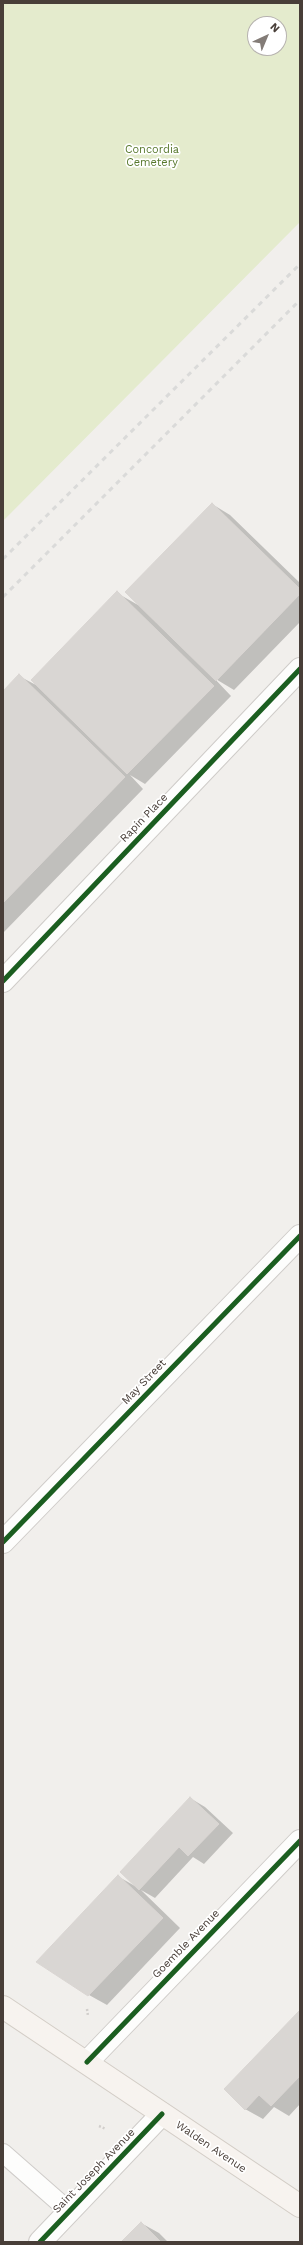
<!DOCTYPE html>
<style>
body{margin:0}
#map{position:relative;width:303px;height:2245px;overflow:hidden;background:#f1efec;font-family:"Work Sans",sans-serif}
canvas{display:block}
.frame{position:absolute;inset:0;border:4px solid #483e38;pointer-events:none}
.north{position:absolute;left:247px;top:16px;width:40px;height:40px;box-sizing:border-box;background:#fff;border:1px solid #b6b2af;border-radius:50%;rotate:44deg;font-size:11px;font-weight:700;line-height:16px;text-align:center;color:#483e38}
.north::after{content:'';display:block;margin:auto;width:14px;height:18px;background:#837c77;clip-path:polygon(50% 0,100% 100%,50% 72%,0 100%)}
</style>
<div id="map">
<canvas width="303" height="2245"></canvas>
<div class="frame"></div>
<div class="north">N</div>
</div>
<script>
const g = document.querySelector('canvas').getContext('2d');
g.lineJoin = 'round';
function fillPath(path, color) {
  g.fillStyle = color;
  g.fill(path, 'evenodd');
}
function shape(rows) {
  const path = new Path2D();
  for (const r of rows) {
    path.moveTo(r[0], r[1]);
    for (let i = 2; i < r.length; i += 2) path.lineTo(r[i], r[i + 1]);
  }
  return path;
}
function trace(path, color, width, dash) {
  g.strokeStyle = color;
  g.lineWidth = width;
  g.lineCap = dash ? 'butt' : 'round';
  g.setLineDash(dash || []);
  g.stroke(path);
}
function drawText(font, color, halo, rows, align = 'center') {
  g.font = font + ' "Work Sans",sans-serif';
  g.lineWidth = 3.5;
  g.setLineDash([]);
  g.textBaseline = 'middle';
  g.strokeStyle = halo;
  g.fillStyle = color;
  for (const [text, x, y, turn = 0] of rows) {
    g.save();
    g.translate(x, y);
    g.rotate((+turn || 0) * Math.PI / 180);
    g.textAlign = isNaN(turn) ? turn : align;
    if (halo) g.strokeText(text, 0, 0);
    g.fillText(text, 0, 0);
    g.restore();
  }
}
const green = shape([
 [3,3,300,3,300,222,3,521],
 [255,24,279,24,279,48,255,48]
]);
const shadow = shape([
 [212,504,230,515,300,583,300,622,234,690,214,678,231,696,145,784,130,775,143,789,3,933,3,692,19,676,36,685,117,593,138,605],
 [190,1798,205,1807,233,1833,204,1864,193,1857,155,1898,141,1890,180,1928,107,2005,89,1995,119,1877,135,1886],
 [300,2011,300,2104,289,2116,274,2107,263,2119,245,2109],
 [141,2223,159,2233,168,2242,122,2242]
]);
const building = shape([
 [212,503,300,589,300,594,216,681,125,592,212,503],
 [117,591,214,686,127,774,31,680,117,591],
 [19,674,125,777,3,903,3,691,19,674],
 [190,1797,219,1824,188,1856,179,1847,139,1890,120,1872,190,1797],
 [118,1875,163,1918,88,1996,36,1962,118,1875],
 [300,2010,300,2076,271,2106,259,2095,245,2110,224,2089,300,2010],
 [141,2222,161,2242,121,2242,141,2222]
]);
const path = shape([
 [87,2009,88,2016],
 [99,2126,106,2129]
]);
const service = shape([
 [3,2153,69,2211]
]);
const minor = shape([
 [3,981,300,669],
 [3,1542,300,1236],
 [87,2062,300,1841],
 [40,2242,162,2114]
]);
const secondary = shape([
 [3,2007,300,2206]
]);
const rail = shape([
 [3,559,300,264],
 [3,597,300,300]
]);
const cycleway = shape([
 [3,981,300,669],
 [3,1542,300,1236],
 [87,2062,300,1841],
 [40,2242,162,2114]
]);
const parkNames = [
 ["Concordia",152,150],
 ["Cemetery",152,163]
];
const streetNames = [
 ["Rapin Place",144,818,-46],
 ["May Street",144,1382,-46],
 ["Goemble Avenue",186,1944,-46],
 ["Walden Avenue",211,2147,34],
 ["Saint Joseph Avenue",94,2171,-46]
];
fillPath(green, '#e4ebcd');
fillPath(shadow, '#0003');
fillPath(building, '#d9d6d3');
trace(building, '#d9d5d2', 1);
trace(service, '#cfccc9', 20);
trace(minor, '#cfccc9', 24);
trace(secondary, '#d3cdc6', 24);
trace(path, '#d1cecb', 2.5, [2, 2]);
trace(service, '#fdfdfc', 18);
trace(minor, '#fdfdfc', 22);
trace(secondary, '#f7f3ef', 22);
trace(rail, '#dadad9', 3, [5, 5]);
trace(cycleway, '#1b5e20', 5);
drawText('11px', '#57782c', '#fff', parkNames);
drawText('11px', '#483e38', '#fff', streetNames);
</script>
